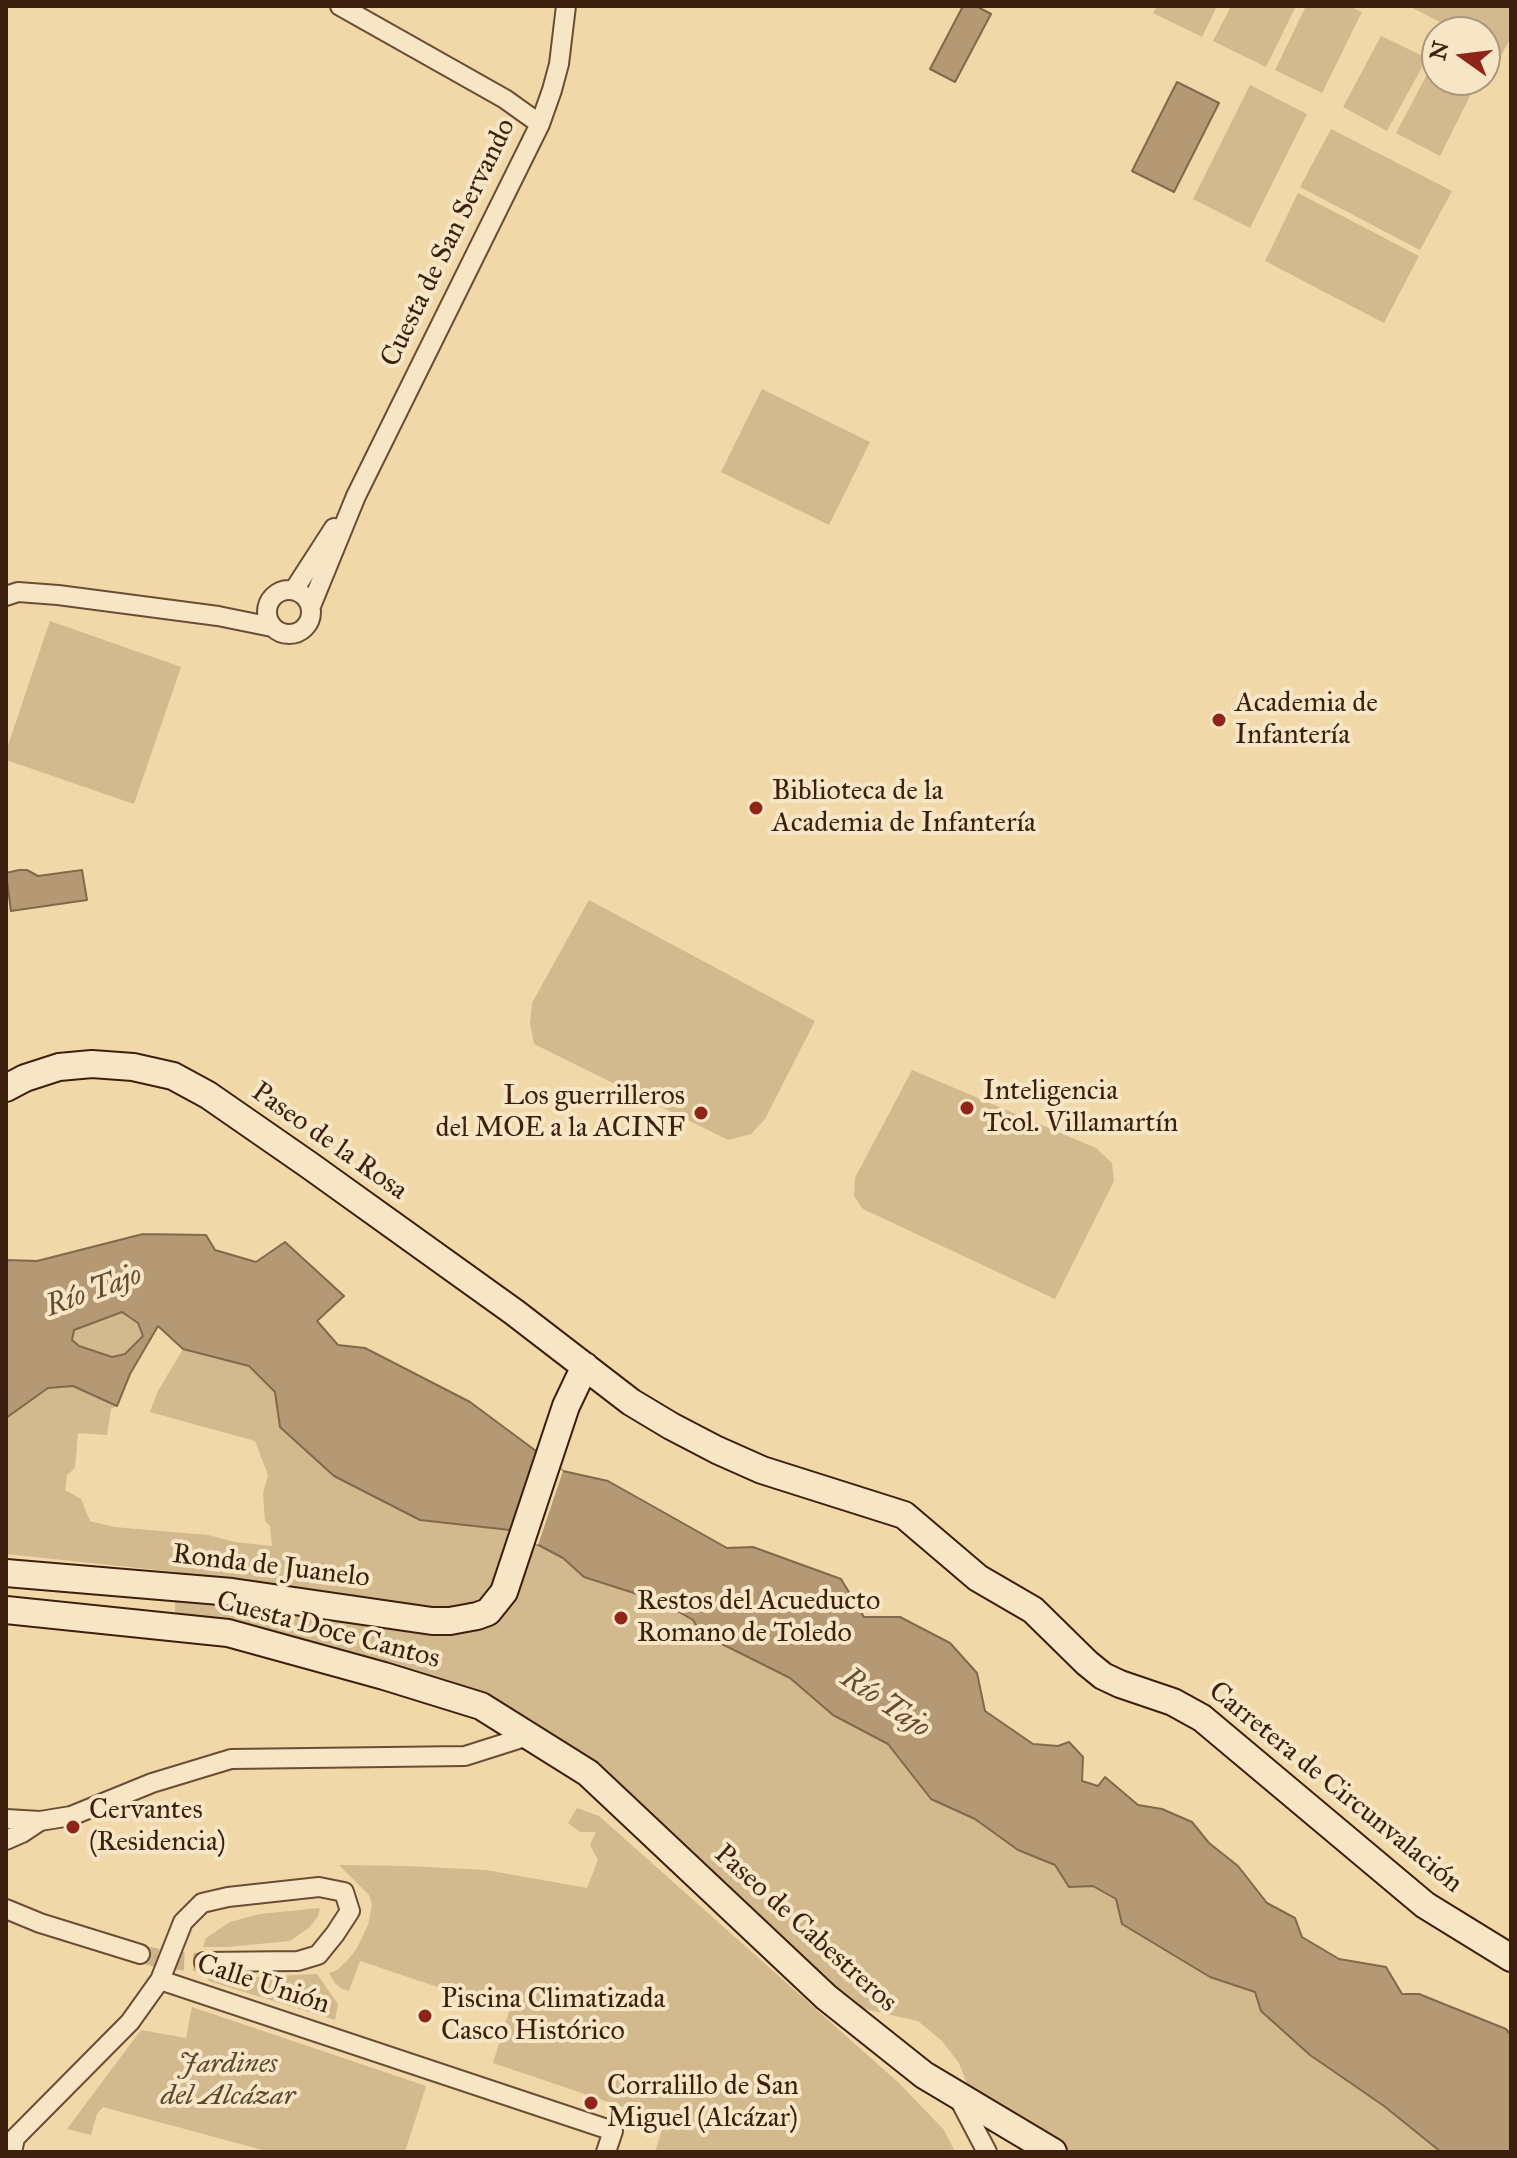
<!DOCTYPE html>
<meta charset="utf-8">
<style>
body{margin:0}
#map{position:relative;width:1517px;height:2158px;overflow:hidden;background:#f1d8a8;font-family:"IM FELL Great Primer",serif}
canvas{display:block}
.frame{position:absolute;inset:0;border:8px solid #3d1f0e;pointer-events:none}
.north{position:absolute;left:1421px;top:16px;width:80px;height:80px;box-sizing:border-box;background:#f6e6c6;border:2px solid #ac967c;border-radius:50%;rotate:284deg;font-size:22px;font-weight:700;line-height:32px;text-align:center;color:#3d1f0e}
.north::after{content:'';display:block;margin:auto;width:28px;height:36px;background:#8f2418;clip-path:polygon(50% 0,100% 100%,50% 72%,0 100%)}
</style>
<div id="map">
<canvas width="1517" height="2158"></canvas>
<div class="frame"></div>
<div class="north">N</div>
</div>
<script>
const g = document.querySelector('canvas').getContext('2d');
g.lineJoin = 'round';
function fillPath(path, color) {
  g.fillStyle = color;
  g.fill(path, 'evenodd');
}
function shape(rows) {
  const path = new Path2D();
  for (const r of rows) {
    if (r.length === 3) {
      path.moveTo(r[0] + r[2], r[1]);
      path.arc(r[0], r[1], r[2], 0, 2 * Math.PI);
      continue;
    }
    path.moveTo(r[0], r[1]);
    for (let i = 2; i < r.length; i += 2) path.lineTo(r[i], r[i + 1]);
  }
  return path;
}
function trace(path, color, width, dash) {
  g.strokeStyle = color;
  g.lineWidth = width;
  g.lineCap = dash ? 'butt' : 'round';
  g.setLineDash(dash || []);
  g.stroke(path);
}
function drawText(font, color, halo, rows, align = 'center') {
  g.font = font + ' "IM FELL Great Primer",serif';
  g.lineWidth = 8;
  g.setLineDash([]);
  g.textBaseline = 'middle';
  g.strokeStyle = halo;
  g.fillStyle = color;
  for (const [text, x, y, turn = 0] of rows) {
    g.save();
    g.translate(x, y);
    g.rotate((+turn || 0) * Math.PI / 180);
    g.textAlign = isNaN(turn) ? turn : align;
    if (halo) g.strokeText(text, 0, 0);
    g.fillText(text, 0, 0);
    g.restore();
  }
}
const green = shape([
 [1157,6,1217,6,1202,37,1153,13],
 [1231,6,1296,6,1266,67,1213,41],
 [1306,6,1349,6,1362,12,1322,93,1275,70],
 [1409,6,1511,6,1511,37,1502,54,1485,45,1485,32,1459,32],
 [1381,36,1427,58,1387,131,1343,107],
 [1434,61,1437,63,1437,80,1469,80,1476,84,1440,156,1396,133],
 [1250,85,1307,114,1250,228,1193,199],
 [1331,129,1452,191,1420,250,1300,187],
 [1298,193,1419,256,1384,323,1265,261],
 [762,389,870,442,829,525,721,472],
 [50,621,181,667,134,804,6,760,6,751],
 [589,900,815,1021,765,1119,751,1134,728,1140,534,1044,530,1024,532,1003],
 [912,1070,1096,1148,1112,1163,1114,1181,1055,1299,863,1209,854,1196,855,1178],
 [123,1312,138,1323,143,1336,125,1354,112,1357,79,1346,72,1340,74,1330],
 [183,1349,249,1366,275,1392,280,1427,420,1520,510,1530,563,1558,585,1577,662,1602,694,1620,702,1634,790,1678,833,1715,889,1744,931,1799,975,1819,1018,1850,1055,1865,1069,1887,1093,1886,1116,1899,1210,1977,1255,1992,1262,2011,1441,2152,1071,2152,968,2086,959,2063,942,2041,918,2021,856,2007,590,1760,551,1733,496,1701,245,1624,175,1614,176,1572,6,1554,6,1418,48,1388,73,1386,117,1406,111,1409,107,1435,78,1433,75,1468,67,1475,65,1490,81,1499,90,1521,114,1527,208,1535,235,1542,272,1546,270,1526,265,1521,263,1493,268,1475,255,1441,150,1412,158,1391],
 [577,1808,599,1816,900,2084,944,2130,955,2152,655,2152,665,2121,493,2063,509,2011,360,1961,349,1991,342,1989,335,1983,329,1973,337,1970,348,1960,357,1948,368,1925,372,1905,369,1895,339,1865,406,1866,486,1870,587,1888,598,1860,590,1845,596,1832,580,1832,568,1823],
 [320,1908,318,1916,310,1927,290,1941,227,1947,203,1947,206,1938,230,1922,260,1914],
 [205,1973,238,1978,317,1974,338,2004,335,2020,209,1981],
 [192,2007,426,2086,405,2152,270,2152,103,2107,97,2114,91,2135,67,2129,141,2030,186,2038]
]);
const water = shape([
 [963,6,976,6,991,14,955,82,930,69,963,6],
 [1177,82,1219,103,1174,192,1132,171,1177,82],
 [19,870,27,870,38,876,82,870,87,900,11,911,6,873,19,870],
 [143,1234,206,1235,215,1250,256,1262,285,1242,344,1296,317,1321,338,1345,365,1348,470,1402,563,1471,608,1481,727,1548,753,1547,841,1579,864,1617,900,1617,950,1643,977,1673,985,1711,1033,1744,1058,1746,1069,1742,1083,1757,1082,1781,1098,1786,1105,1777,1138,1805,1162,1809,1192,1822,1209,1843,1238,1866,1267,1903,1295,1918,1302,1937,1339,1959,1386,1967,1402,1994,1419,1994,1506,2029,1511,2035,1511,2152,1441,2152,1384,2106,1310,2055,1261,2011,1255,1992,1210,1977,1122,1924,1116,1899,1093,1886,1069,1887,1055,1865,1018,1850,975,1819,931,1799,888,1744,833,1715,790,1678,702,1634,693,1620,662,1602,584,1577,563,1558,510,1530,420,1520,334,1476,280,1427,275,1392,249,1366,183,1349,158,1326,130,1374,117,1406,73,1386,48,1388,6,1418,6,1260,37,1261,143,1234],
 [122,1312,138,1323,143,1336,125,1354,112,1357,79,1346,72,1340,74,1330,122,1312]
]);
const pier = shape([
 [541,1454,563,1471,538,1545,516,1533]
]);
const streetTunnel = shape([
 [140,1954,173,1961,204,1962]
]);
const street = shape([
 [340,6,505,99,540,124],
 [289,612,22],
 [294,590,334,528],
 [6,596,18,592,58,595,218,616,272,627],
 [311,606,356,496,540,124,552,90,559,64,566,6],
 [6,1819,40,1821,71,1816,152,1783,231,1759,465,1756,528,1736],
 [6,1840,22,1833,40,1821],
 [6,1909,40,1923,140,1954],
 [160,1980,613,2131,606,2152],
 [958,2097,987,2152],
 [12,2152,15,2138,130,2022,160,1980,183,1922,202,1903,228,1897,319,1887,344,1892,350,1911,335,1934,318,1955,298,1961,204,1962]
]);
const secondary = shape([
 [6,1088,25,1078,59,1067,92,1064,133,1067,173,1076,208,1095,309,1165,514,1312,631,1402,671,1426,717,1450,762,1470,904,1515,978,1578,1033,1610,1087,1663,1103,1676,1120,1684,1173,1702,1202,1718,1425,1905,1511,1958],
 [6,1573,232,1592,432,1621,450,1621,477,1616,488,1612,504,1592,566,1406,585,1366],
 [6,1610,228,1633,384,1676,481,1706,588,1773,826,1997,924,2075,1053,2152]
]);
const markers = [
 [1219,720,8,"#8f2418"],
 [756,808,8,"#8f2418"],
 [967,1108,8,"#8f2418"],
 [701,1113,8,"#8f2418"],
 [621,1618,8,"#8f2418"],
 [73,1827,8,"#8f2418"],
 [425,2016,8,"#8f2418"],
 [591,2103,8,"#8f2418"]
];
const streetNames = [
 ["Cuesta de San Servando",449,243,-64],
 ["Paseo de la Rosa",329,1142,35],
 ["Ronda de Juanelo",271,1567,7],
 ["Cuesta Doce Cantos",328,1631,15],
 ["Carretera de Circunvalación",1335,1788,39],
 ["Paseo de Cabestreros",805,1929,42],
 ["Calle Unión",263,1985,18]
];
const poiNames = [
 ["Academia de",1235,704],
 ["Infantería",1235,736],
 ["Biblioteca de la",772,792],
 ["Academia de Infantería",772,824],
 ["Inteligencia",983,1092],
 ["Tcol. Villamartín",983,1124],
 ["Los guerrilleros",685,1097,"right"],
 ["del MOE a la ACINF",685,1129,"right"],
 ["Restos del Acueducto",637,1602],
 ["Romano de Toledo",637,1634],
 ["Cervantes",89,1811],
 ["(Residencia)",89,1843],
 ["Piscina Climatizada",441,2000],
 ["Casco Histórico",441,2032],
 ["Corralillo de San",607,2087],
 ["Miguel (Alcázar)",607,2119]
];
const parkNames = [
 ["Jardines",228,2065],
 ["del Alcázar",228,2097]
];
const waterNames = [
 ["Río Tajo",94,1292,-20],
 ["Río Tajo",885,1704,34]
];
fillPath(green, '#d2b98e');
fillPath(water, '#b49974');
trace(water, '#84684b', 2);
fillPath(pier, '#f1d8a8');
trace(streetTunnel, '#cdb389', 18, [18, 9]);
trace(street, '#6a4d34', 22);
trace(secondary, '#3d1f0e', 30);
trace(street, '#f6e6c6', 18);
trace(secondary, '#f6e6c6', 26);
for (const [x, y, r, color] of markers) {
  const dot = new Path2D();
  dot.arc(x, y, r, 0, 2 * Math.PI);
  g.fillStyle = color;
  g.fill(dot);
  trace(dot, '#f6e6c6', 3);
}
drawText('28px', '#3d1f0e', '#f6e6c6', streetNames);
drawText('28px', '#3d1f0e', '#f6e6c6', poiNames, 'left');
drawText('italic 28px', '#62462e', '#f6e6c6', parkNames);
drawText('italic 30px', '#674a32', '#f6e6c6', waterNames);
</script>
